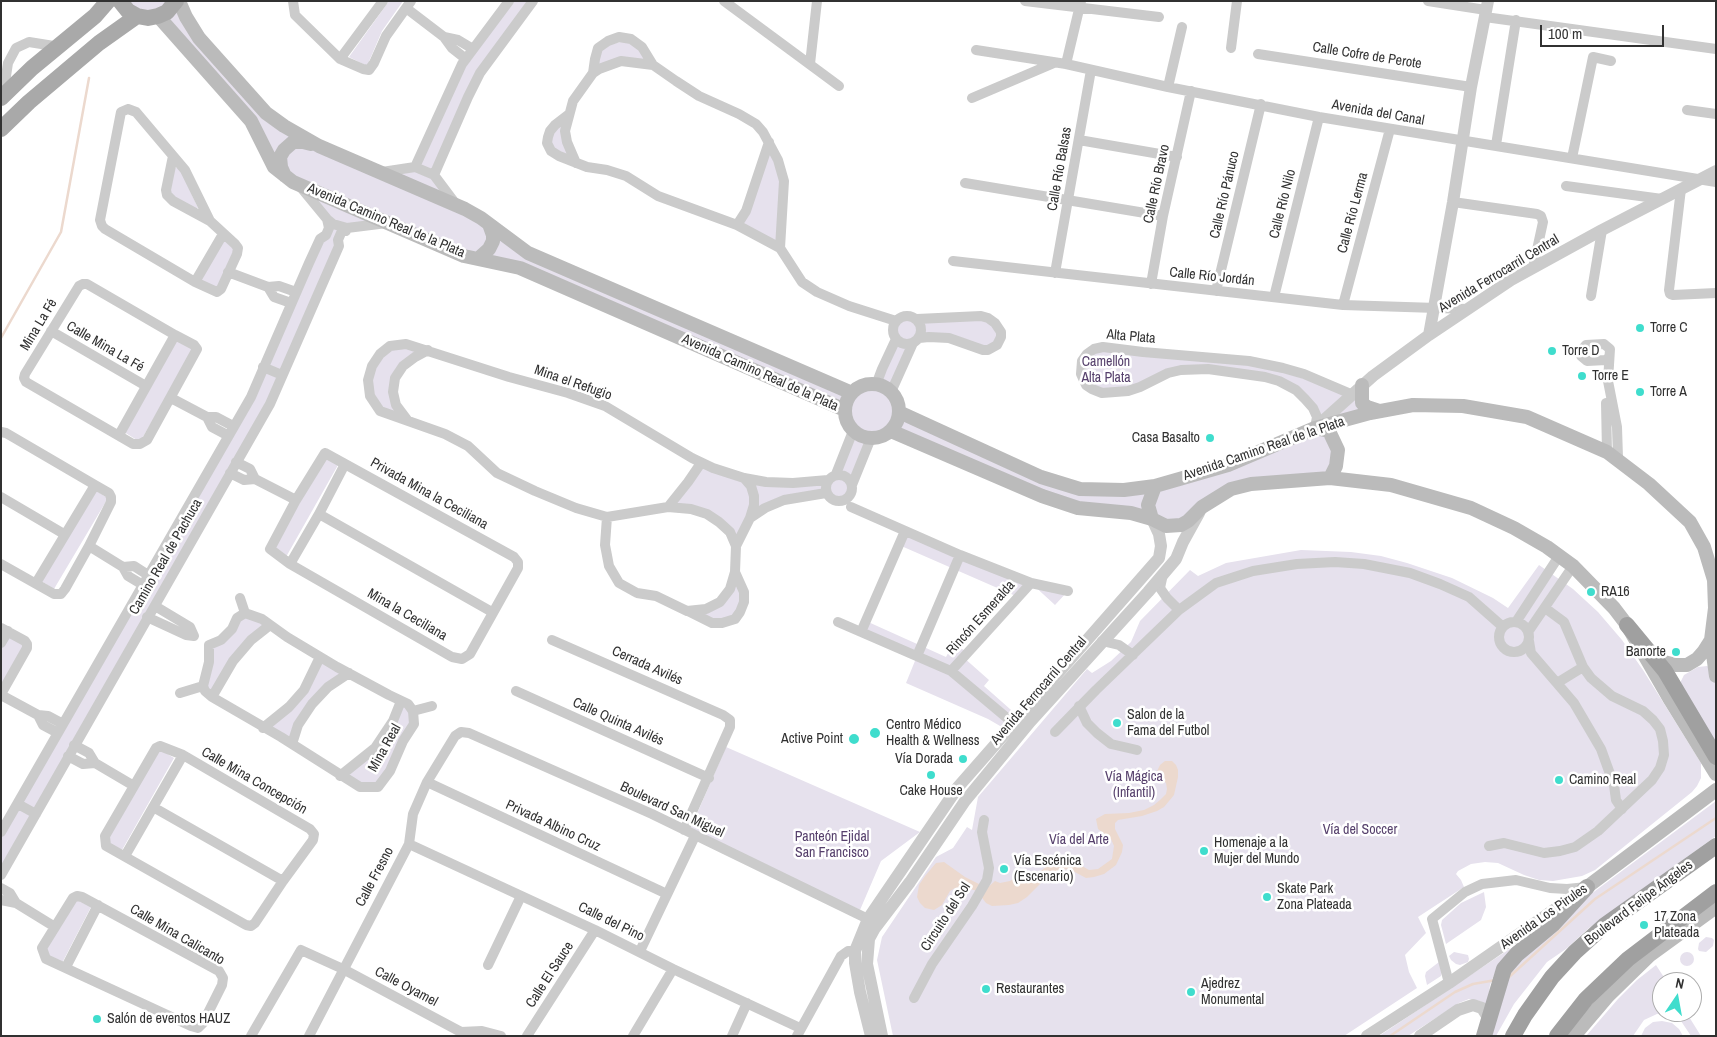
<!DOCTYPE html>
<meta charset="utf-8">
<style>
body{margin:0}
#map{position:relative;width:1717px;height:1037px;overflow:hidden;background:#fff;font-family:"Archivo Narrow",sans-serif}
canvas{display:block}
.frame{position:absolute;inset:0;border:2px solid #313131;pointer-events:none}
.north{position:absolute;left:1652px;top:972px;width:50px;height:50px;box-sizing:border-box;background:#fff;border:1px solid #adadad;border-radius:50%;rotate:12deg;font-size:14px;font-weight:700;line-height:20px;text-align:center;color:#313131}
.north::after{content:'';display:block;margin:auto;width:18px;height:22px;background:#3fddcd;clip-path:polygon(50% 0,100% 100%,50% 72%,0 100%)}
.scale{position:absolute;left:1540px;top:25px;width:124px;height:22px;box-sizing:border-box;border:2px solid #313131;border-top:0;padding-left:6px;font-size:15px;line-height:18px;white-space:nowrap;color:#313131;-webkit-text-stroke:4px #fff;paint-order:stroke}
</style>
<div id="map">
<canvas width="1717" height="1037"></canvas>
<div class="frame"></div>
<div class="north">N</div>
<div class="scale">100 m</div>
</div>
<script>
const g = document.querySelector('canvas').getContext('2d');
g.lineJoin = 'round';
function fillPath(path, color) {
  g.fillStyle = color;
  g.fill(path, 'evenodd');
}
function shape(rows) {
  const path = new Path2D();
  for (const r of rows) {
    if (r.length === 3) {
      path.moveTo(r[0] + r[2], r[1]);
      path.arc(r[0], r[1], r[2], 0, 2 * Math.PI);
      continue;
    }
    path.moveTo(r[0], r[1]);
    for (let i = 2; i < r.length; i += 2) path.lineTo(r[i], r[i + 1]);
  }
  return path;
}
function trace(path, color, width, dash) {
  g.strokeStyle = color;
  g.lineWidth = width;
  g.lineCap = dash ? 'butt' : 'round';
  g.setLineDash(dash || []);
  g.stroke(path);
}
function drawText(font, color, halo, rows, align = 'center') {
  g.font = font + ' "Archivo Narrow",sans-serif';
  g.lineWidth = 5;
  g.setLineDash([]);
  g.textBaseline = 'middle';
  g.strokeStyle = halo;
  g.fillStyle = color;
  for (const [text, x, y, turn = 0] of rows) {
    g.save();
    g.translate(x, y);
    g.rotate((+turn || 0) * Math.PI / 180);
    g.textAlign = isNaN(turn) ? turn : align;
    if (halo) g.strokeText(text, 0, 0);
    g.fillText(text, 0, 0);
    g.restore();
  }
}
const green = shape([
 [120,1,179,1,266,113,382,172,415,167,456,76,509,1,533,1,480,73,434,175,455,204,508,240,852,393,859,387,867,385,876,385,896,339,892,330,893,325,899,317,908,315,981,316,999,328,994,347,919,338,891,392,896,399,899,407,1080,489,1155,486,1315,428,1313,408,1279,381,1193,369,1116,393,1086,385,1082,361,1094,349,1249,361,1351,394,1367,407,1316,428,1336,443,1330,478,1251,484,1174,526,1078,508,891,431,880,437,871,439,849,497,841,501,832,499,829,496,802,497,750,518,736,546,719,522,668,507,701,463,766,482,830,477,833,475,853,431,846,419,845,410,500,262,388,223,347,228,270,404,1,875,1,832,230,431,324,231,327,219,287,176,251,121,158,16],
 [389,1,403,1,382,31,367,66,349,57],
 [631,39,653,65,621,61,599,69,598,48],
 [568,115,565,131,576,163,559,156,548,137],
 [769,142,784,181,780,248,737,225],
 [179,167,198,208,196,209,168,194,172,168],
 [223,237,235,247,217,289,198,280],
 [177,339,194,349,140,442,124,432],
 [390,346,428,350,403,366,393,393,408,422,380,411,370,396,372,366],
 [325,457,338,465,286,557,273,549],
 [93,489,108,498,54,589,41,581],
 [905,531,960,555,1068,591,1055,605,1031,583,1018,597,899,545],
 [1301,550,1351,552,1381,556,1407,563,1452,578,1493,598,1508,608,1539,565,1573,589,1598,612,1622,640,1643,670,1701,763,1701,778,1697,786,1692,792,1595,870,1582,876,1553,881,1539,880,1524,875,1498,863,1485,862,1471,864,1458,871,1456,874,1461,880,1464,887,1418,917,1426,933,1405,955,1409,972,1417,988,1344,1036,893,1036,877,960,882,937,936,857,953,848,967,827,972,830,978,797,1087,669,1092,673,1111,661,1131,642,1140,621,1190,570,1198,576,1226,563],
 [741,582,740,612,722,623,687,611,706,609],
 [245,613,270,625,251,640,211,696,207,692,211,648],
 [866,621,946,657,954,642,967,653,963,657,989,680,984,686,1019,717,1007,730,988,719,906,683,917,656,861,632],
 [8,636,24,645,1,686,1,648],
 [320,657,349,673,312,704,292,744,263,728,289,707],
 [1707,666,1713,668,1716,675,1716,743,1678,691,1681,681,1684,675,1698,667],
 [401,701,408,704,414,724,378,787,340,776,375,748],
 [726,747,920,832,881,861,860,910,689,832],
 [159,749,174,758,122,850,106,842],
 [1716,801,1716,836,1589,928,1566,949,1547,962,1514,1004,1496,1036,1491,1036,1508,972,1587,897],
 [1484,892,1486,907,1481,920,1446,944,1441,925,1442,920,1461,903],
 [75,898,91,907,62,963,44,953],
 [1706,937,1712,938,1714,940,1713,946,1706,952,1699,951,1698,949,1699,943],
 [1526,938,1496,970,1490,985,1487,1005,1480,1001,1469,999,1459,1003,1408,1036,1379,1036],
 [1454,952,1468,955,1469,959,1468,962,1460,965,1456,964,1451,960,1449,956],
 [1687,959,7],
 [1439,962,1442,972,1441,976,1427,985,1425,976,1426,972],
 [1656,965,1667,982,1662,982,1662,1012,1686,1012,1701,1036,1691,1036,1681,1021,1673,1016,1657,1014,1644,1020,1633,1036,1586,1036,1618,999,1637,980],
 [1662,1021,1672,1023,1679,1029,1683,1036,1641,1036,1645,1028,1653,1022]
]);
const water = shape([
 [1165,761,1172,761,1176,765,1178,770,1178,777,1174,795,1164,807,1157,811,1142,816,1118,820,1115,823,1115,829,1123,845,1122,852,1116,865,1104,874,1094,877,1086,878,1069,869,1060,870,1051,873,1027,897,1018,903,1009,905,992,906,986,903,977,891,964,887,955,888,950,891,942,905,934,910,925,908,920,903,917,897,919,885,925,876,936,863,944,862,965,877,987,888,995,881,1000,883,1010,881,1019,875,1022,875,1025,878,1031,880,1038,873,1046,867,1062,861,1075,862,1089,870,1098,869,1112,859,1114,846,1111,839,1098,829,1096,819,1105,814,1129,813,1144,810,1154,805,1160,800,1166,794,1167,789,1166,783,1159,776,1157,771,1160,765]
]);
const stream = shape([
 [1,338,61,232,89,78],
 [1508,978,1595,899,1716,818],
 [1390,1036,1455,992,1473,984,1496,980]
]);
const minor = shape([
 [293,1,295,15,340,59,363,69,369,70,374,63,386,36,411,1],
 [724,1,839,86],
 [1025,1,1159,17],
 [1428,1,1486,10],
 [406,8,444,37],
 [1485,17,1716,49],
 [1231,48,1237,1],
 [976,50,1066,64,1168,87,1319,117,1716,182],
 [1258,54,1471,87],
 [340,59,383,1],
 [466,59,452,48,444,37,458,40,473,49],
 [810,64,817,1],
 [1066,64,1081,1],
 [593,73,595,59,598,48,608,41,619,37,631,39,642,47,653,65,676,81,699,96,739,114,756,124,763,132,778,160,784,181,780,248,802,282,817,292,849,306,896,321],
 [1168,87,1182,27],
 [3,96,8,63,16,48,29,42,60,47],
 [972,98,1054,63],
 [128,109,136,112,185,170,210,221,235,244,238,248,237,254,221,289,217,292,195,282,105,229,102,226,100,220,121,112,128,109],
 [1687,110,1716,114],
 [568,115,555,125,550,131,548,137,547,143,551,151,559,156,587,167,607,170,626,176,658,196,737,225,780,248],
 [1079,140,1177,157],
 [1496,145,1516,20],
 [173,156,166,190,167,195,173,201,210,221],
 [1572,158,1593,57,1611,61],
 [576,163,567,142,565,131,573,101,593,73,599,69,621,61,653,65],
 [415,167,434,175],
 [382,172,415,167,462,64,509,1],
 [965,183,1163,216],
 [299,185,327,219,333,224,347,228,346,231],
 [1566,186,1662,199],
 [1681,189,1669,290,1670,294,1673,295,1716,293],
 [1453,202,1537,214,1541,216,1543,222,1533,268],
 [455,203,434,175,468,97,480,73,533,1],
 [737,225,746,211,769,142],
 [953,261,1343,305,1468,309],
 [228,272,268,287],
 [1055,273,1091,70],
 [195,282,223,234],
 [83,284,87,284,175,335,194,345,197,349,147,440,140,444,133,444,26,382,24,378,25,374,79,286,83,284],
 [1151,284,1163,216,1191,91],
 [1216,291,1261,104],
 [1591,296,1602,230],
 [1274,297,1319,117],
 [291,303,274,297,268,287,279,286,296,292],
 [1343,305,1390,129],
 [907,330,14],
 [917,319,981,316,988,318,995,323,1001,332,1001,337,997,345,988,350,983,350,949,338,929,337,919,338],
 [51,331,146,386],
 [1609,357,1606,360,1587,361,1581,356,1581,351,1586,345,1604,344,1610,349,1608,381,1617,427,1618,458],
 [263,367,282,375],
 [876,385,882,369,896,339],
 [891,392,913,343],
 [171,398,207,417],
 [1606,403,1607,452],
 [408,421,396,405,393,392,395,378,403,366,415,357,428,350],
 [1315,428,1317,417,1313,408,1305,399,1296,390,1279,381,1265,377,1208,369,1181,370,1168,373,1140,387,1128,391,1102,393,1092,389,1086,385,1081,374,1082,361,1087,354,1094,349,1103,347,1143,352,1249,361,1283,368,1304,374,1351,394],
 [1,432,6,433,95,485,109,493,111,497,111,502,89,546,65,589,61,594,54,594,1,564],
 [119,435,175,335],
 [227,435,212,427,207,417,216,417,233,426],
 [325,453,514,557,518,562,518,568,470,654,462,659,452,657,290,564,270,549,296,500,325,453],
 [230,473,244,480,255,479,250,469,236,462],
 [836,474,853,431],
 [839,488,13],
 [744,478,751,486,754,496,754,505,750,518],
 [255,479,296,500],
 [852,485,871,438],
 [1,497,64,534],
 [668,507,688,482,701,463],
 [851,507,960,555,1031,583,1068,591],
 [319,514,492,612],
 [607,517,605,545,609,566,619,583,637,593,656,596,687,611,706,609,720,602,730,589,735,572,736,546,750,518,765,508,784,500,826,493],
 [89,546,123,567],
 [736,546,730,532,719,522,707,514,691,509,668,507,607,517,576,508,535,491,497,473,468,446,445,434,380,411,370,396,368,380,372,366,380,354,390,346,406,344,509,377,568,393,605,406,692,458,713,468,744,478,766,482,793,483,828,480],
 [290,564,319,514,345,464],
 [1163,574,1160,588,1167,598,1179,610],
 [36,583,95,485],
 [143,585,128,576,123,567,134,566,148,575],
 [240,598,245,613,262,619,287,637,337,667,389,695,408,704,413,711,414,724,403,741,390,771,378,787,360,787,281,737,212,697,205,691,203,686,209,662,209,645,221,640,232,629,237,618,245,613],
 [688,611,712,623,722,623,735,619,740,612,744,602,744,592,735,572],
 [147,617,186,635,194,636,190,627,155,606],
 [838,622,951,671,1013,723],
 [1516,622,1559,556],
 [1514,637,15],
 [1,628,25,641,27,644,27,648,1,694],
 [861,632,905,531],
 [1528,632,1573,566],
 [552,640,723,715,730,720,730,727,684,830],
 [1102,641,1119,645,1133,655],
 [1529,641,1531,653,1574,703,1601,749,1614,785,1616,800,1622,809],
 [1,643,8,631],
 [917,656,960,555],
 [951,671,1031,583],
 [1557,683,1583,667],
 [516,691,709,778],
 [180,693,203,686],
 [1,695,38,715],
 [212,697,233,661,251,640,270,625],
 [1079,706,1087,723,1097,733,1111,744,1137,750],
 [413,711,432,706],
 [263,728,289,707,304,690,320,657],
 [1055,732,1096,690,1179,610,1216,583,1253,571,1297,564,1335,562,1364,564,1410,573,1440,584,1469,597,1503,627],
 [58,733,43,725,38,715,48,716,63,724],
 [292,744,298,725,312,704,328,687,349,673],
 [160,746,183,755,310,829,314,834,313,840,283,881,255,923,251,926,246,925,106,846,105,836,156,748,160,746],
 [68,756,83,764,95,763,89,753,74,745],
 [95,763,134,786],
 [340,776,375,748,393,721,401,701],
 [427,782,667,894],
 [18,804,36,814],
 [153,807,283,881],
 [1,832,251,397,309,263,320,239,326,235,329,228,327,219],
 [409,844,595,930,673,969,800,1028],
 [1489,846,1504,843,1544,853,1560,851,1575,847,1598,831,1652,780,1660,768,1664,755,1663,741,1660,729,1653,720,1643,711,1612,696,1591,678,1583,667,1564,622,1545,608],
 [125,856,183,755],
 [1,875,270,404,339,246,338,240,341,233,347,228,387,223],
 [1,888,10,893,16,903,1,900],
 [77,896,82,897,219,971,223,978,222,985,203,1023,198,1028,191,1026,46,959,42,948,73,898,77,896],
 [16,903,55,927],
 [640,951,695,836],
 [488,965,521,896],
 [66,967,98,905],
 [1449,983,1432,919,1465,892,1482,884,1516,880,1550,888,1567,889,1587,887],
 [914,998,932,964,972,906,987,880,989,868,982,832,984,820],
 [251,1036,301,950,343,969,461,1032,482,1031,501,1036],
 [309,1036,409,844,413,814,427,782,455,736,461,732,469,733,652,814,868,919],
 [527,1036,595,930],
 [633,1036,673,969],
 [732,1036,747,1003],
 [797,1036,841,956,848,951,855,951]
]);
const tertiary = shape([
 [1429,335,1453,202,1471,87,1488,1],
 [1315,428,1373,376,1429,335,1511,280,1602,230,1716,171],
 [871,1036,860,992,855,963,855,951,868,919,958,787,1159,558,1161,546,1159,534,1152,519],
 [882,1036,867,964,869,939,875,928,910,882,965,801,1030,722,1148,592,1176,559,1183,542,1199,513],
 [1367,1036,1449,983,1571,898],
 [1420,1036,1458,1010,1473,1005,1482,1008,1489,1019]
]);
const secondary = shape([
 [179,1,186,17,199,38,266,113,284,126,319,146,465,209,481,218,528,253,852,393],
 [158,16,251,121,274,167,293,182,464,256,520,268,845,410],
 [285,176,281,167,280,157,284,150,293,142,303,142,311,144],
 [479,258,489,249,493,241,493,235,489,224],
 [872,411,27],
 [1362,385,1362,403,1367,407,1379,411],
 [899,412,1041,477,1080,489,1124,490,1155,486,1228,465,1315,428,1370,413,1413,405,1463,406,1527,417,1607,452,1649,484,1690,522,1704,547,1714,580,1715,608,1711,640,1716,676],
 [1315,428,1329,431,1338,450,1336,466,1330,478],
 [891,431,1042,496,1078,508,1131,513,1152,519,1166,526,1181,525,1188,521,1202,507,1231,489,1251,484,1330,478,1391,485,1471,508,1514,528,1547,547,1573,566,1614,608,1627,625,1669,698,1716,774],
 [1152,519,1148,505,1155,486],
 [1656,660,1676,665,1687,665,1697,659,1704,651,1711,640],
 [1587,887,1716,790],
 [1574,1036,1608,996,1650,955,1716,907]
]);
const primary = shape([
 [120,1,128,11,137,16,148,18,158,16,167,12,176,1],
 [1,98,32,68,95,16,108,1],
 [1,129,29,102,99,43,137,16],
 [1484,1036,1504,969,1517,954,1553,924,1587,887]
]);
const trunk = shape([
 [1627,625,1665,671,1716,757],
 [1513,1036,1525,1015,1552,977,1575,952,1605,925,1716,846],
 [1557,1036,1586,999,1628,959,1716,892]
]);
const markers = [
 [1640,328,5,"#3fddcd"],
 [1552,351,5,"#3fddcd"],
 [1582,376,5,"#3fddcd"],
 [1640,392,5,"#3fddcd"],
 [1210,438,5,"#3fddcd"],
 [1591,592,5,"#3fddcd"],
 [1676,652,5,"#3fddcd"],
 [1117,723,5,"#3fddcd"],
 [875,733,6,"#3fddcd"],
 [854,739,6,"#3fddcd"],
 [963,759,5,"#3fddcd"],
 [931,775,5,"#3fddcd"],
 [1559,780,5,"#3fddcd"],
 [1204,851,5,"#3fddcd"],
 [1004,869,5,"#3fddcd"],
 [1267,897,5,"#3fddcd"],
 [1644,925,5,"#3fddcd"],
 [986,989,5,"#3fddcd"],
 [1191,992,5,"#3fddcd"],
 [97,1019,5,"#3fddcd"]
];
const streetNames = [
 ["Calle Cofre de Perote",1367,56,9],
 ["Avenida del Canal",1378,113,10],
 ["Calle Río Balsas",1060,169,-80],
 ["Calle Río Bravo",1157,184,-78],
 ["Calle Río Pánuco",1225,195,-77],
 ["Calle Río Nilo",1283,204,-76],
 ["Calle Río Lerma",1353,213,-75],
 ["Avenida Camino Real de la Plata",386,221,23],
 ["Avenida Ferrocarril Central",1499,274,-31],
 ["Calle Río Jordán",1212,277,6],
 ["Mina La Fé",39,325,-59],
 ["Alta Plata",1131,337,5],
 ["Calle Mina La Fé",105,347,30],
 ["Avenida Camino Real de la Plata",760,373,24],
 ["Mina el Refugio",573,383,19],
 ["Avenida Camino Real de la Plata",1264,449,-19],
 ["Privada Mina la Ceciliana",429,494,29],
 ["Camino Real de Pachuca",166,557,-60],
 ["Mina la Ceciliana",407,615,30],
 ["Rincón Esmeralda",981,618,-48],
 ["Cerrada Avilés",647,666,24],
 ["Avenida Ferrocarril Central",1039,691,-49],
 ["Calle Quinta Avilés",618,722,24],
 ["Mina Real",385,748,-61],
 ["Calle Mina Concepción",254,781,30],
 ["Boulevard San Miguel",672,810,25],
 ["Privada Albino Cruz",553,826,25],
 ["Calle Fresno",375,877,-62],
 ["Boulevard Felipe Ángeles",1639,903,-37],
 ["Circuito del Sol",946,917,-57],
 ["Avenida Los Pirules",1544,917,-35],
 ["Calle del Pino",611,922,26],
 ["Calle Mina Calicanto",177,935,30],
 ["Calle El Sauce",550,975,-57],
 ["Calle Oyamel",406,987,28]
];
const poiNames = [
 ["Torre C",1650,328],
 ["Torre D",1562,351],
 ["Torre E",1592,376],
 ["Torre A",1650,392],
 ["Casa Basalto",1200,438,"right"],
 ["RA16",1601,592],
 ["Banorte",1666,652,"right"],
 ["Salon de la",1127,715],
 ["Fama del Futbol",1127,731],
 ["Centro Médico",886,725],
 ["Health & Wellness",886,741],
 ["Active Point",843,739,"right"],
 ["Vía Dorada",953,759,"right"],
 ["Camino Real",1569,780],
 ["Cake House",931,791,"center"],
 ["Homenaje a la",1214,843],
 ["Mujer del Mundo",1214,859],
 ["Vía Escénica",1014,861],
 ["(Escenario)",1014,877],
 ["Skate Park",1277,889],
 ["Zona Plateada",1277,905],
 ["17 Zona",1654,917],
 ["Plateada",1654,933],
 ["Ajedrez",1201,984],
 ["Monumental",1201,1000],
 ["Restaurantes",996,989],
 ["Salón de eventos HAUZ",107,1019]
];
const parkNames = [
 ["Camellón",1106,362],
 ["Alta Plata",1106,378],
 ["Vía Mágica",1134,777],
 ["(Infantil)",1134,793],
 ["Vía del Soccer",1360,830],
 ["Panteón Ejidal",832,837],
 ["San Francisco",832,853],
 ["Vía del Arte",1079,840]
];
fillPath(green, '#e6e1ed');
fillPath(water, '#ecd9ce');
trace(stream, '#ecd9ce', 2.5);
trace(minor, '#cbcbcb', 10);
trace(tertiary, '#cbcbcb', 12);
trace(secondary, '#bbb', 14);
trace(primary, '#a9a9a9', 16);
trace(trunk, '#a0a0a0', 16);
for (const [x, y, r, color] of markers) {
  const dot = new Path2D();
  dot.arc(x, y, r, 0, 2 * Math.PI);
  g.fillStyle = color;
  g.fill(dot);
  trace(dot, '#fff', 2);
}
drawText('14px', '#313131', '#fff', streetNames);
drawText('14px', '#313131', '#fff', poiNames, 'left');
drawText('14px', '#56406c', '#fff', parkNames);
</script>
